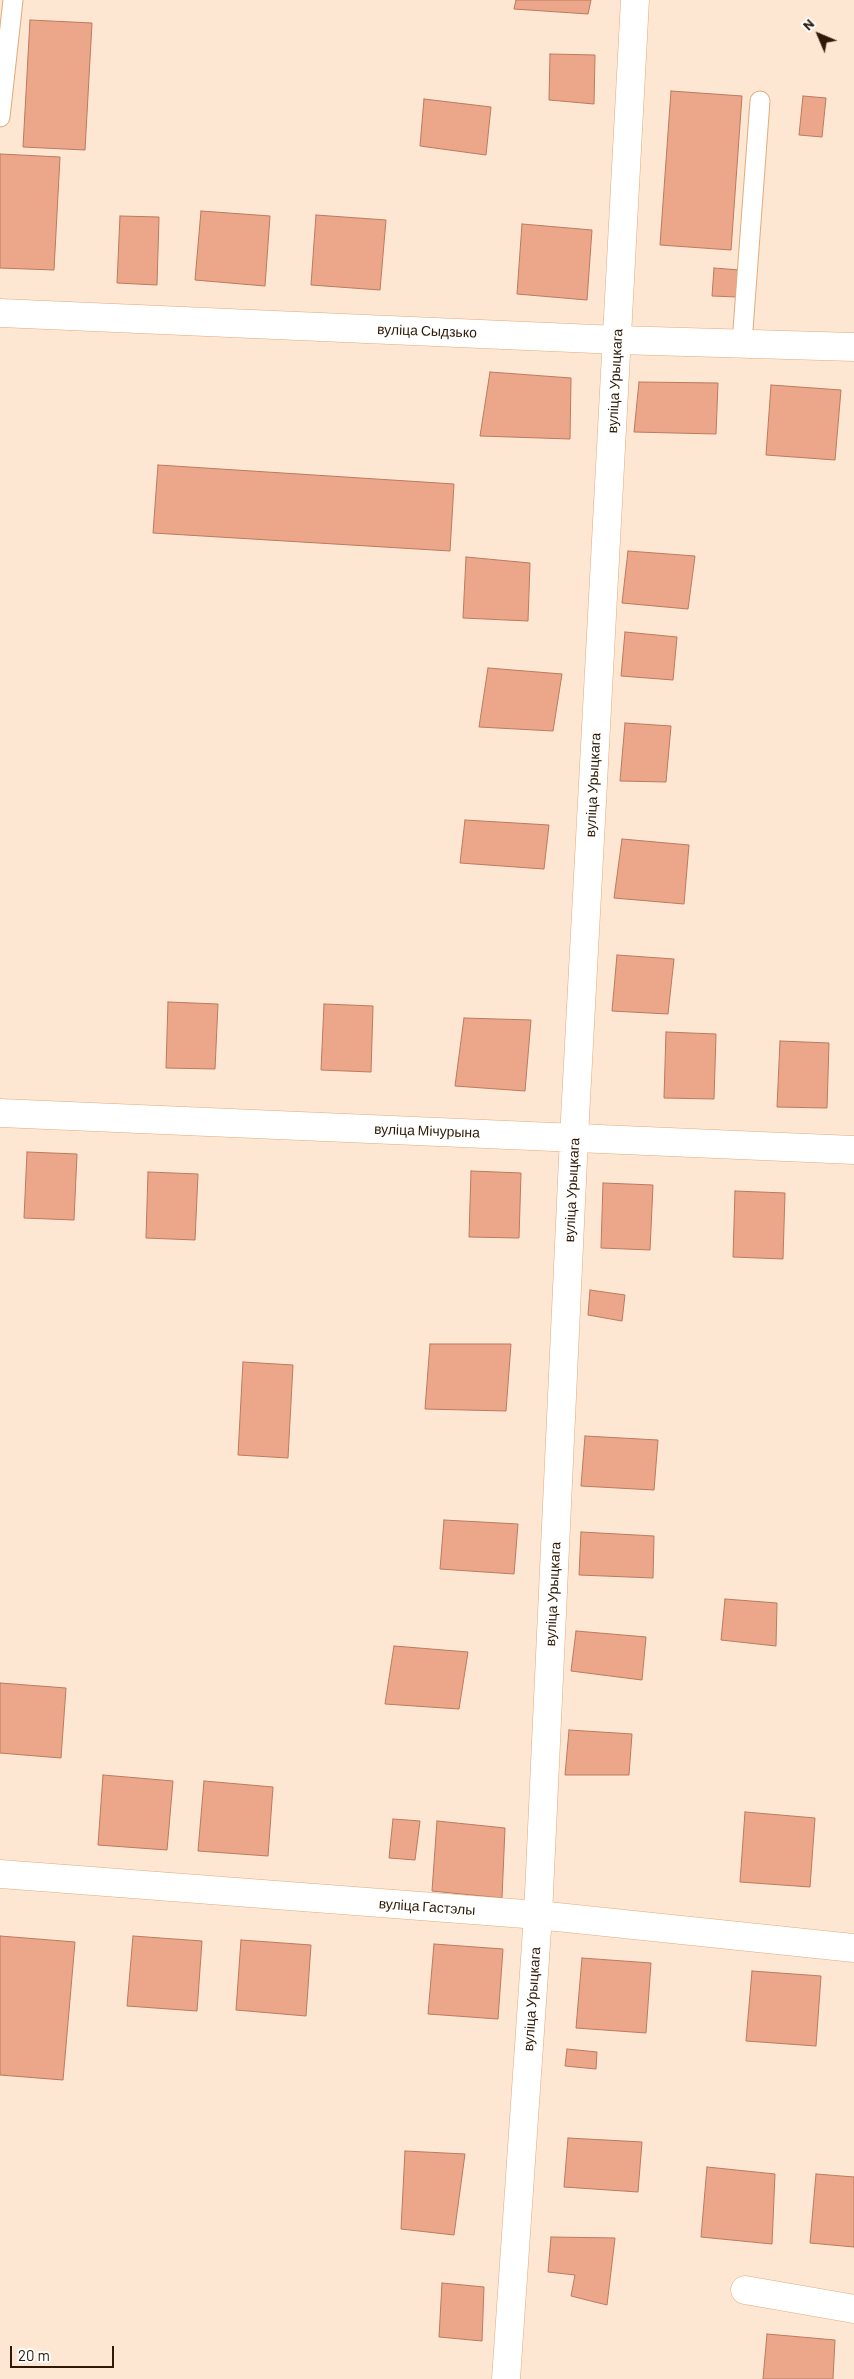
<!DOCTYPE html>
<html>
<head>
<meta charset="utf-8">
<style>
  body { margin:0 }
  #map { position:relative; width:854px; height:2379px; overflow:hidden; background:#fde6d2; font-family:Barlow,sans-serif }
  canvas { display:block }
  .north { position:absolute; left:794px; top:10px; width:50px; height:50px; -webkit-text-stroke:4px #fff; paint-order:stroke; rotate:315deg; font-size:14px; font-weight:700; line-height:20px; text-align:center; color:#2e1a06 }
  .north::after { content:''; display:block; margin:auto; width:18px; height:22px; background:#2e1a06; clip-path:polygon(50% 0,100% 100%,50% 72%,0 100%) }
  .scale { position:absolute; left:10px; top:2346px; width:104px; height:22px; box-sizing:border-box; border:2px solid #2e1a06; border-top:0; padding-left:6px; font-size:15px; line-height:18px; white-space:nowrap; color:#2e1a06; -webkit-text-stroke:4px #fff; paint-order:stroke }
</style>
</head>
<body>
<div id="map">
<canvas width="854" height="2379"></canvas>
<div class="north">N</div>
<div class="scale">20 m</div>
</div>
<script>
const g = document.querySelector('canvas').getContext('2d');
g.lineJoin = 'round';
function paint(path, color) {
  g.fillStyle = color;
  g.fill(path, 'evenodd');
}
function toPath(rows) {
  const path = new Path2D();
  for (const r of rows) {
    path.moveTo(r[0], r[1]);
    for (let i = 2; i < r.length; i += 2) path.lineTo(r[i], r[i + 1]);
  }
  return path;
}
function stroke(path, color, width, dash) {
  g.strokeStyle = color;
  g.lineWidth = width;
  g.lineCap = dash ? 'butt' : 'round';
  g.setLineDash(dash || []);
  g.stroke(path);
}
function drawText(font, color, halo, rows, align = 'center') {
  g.font = font + ' Barlow,sans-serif';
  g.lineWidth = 4;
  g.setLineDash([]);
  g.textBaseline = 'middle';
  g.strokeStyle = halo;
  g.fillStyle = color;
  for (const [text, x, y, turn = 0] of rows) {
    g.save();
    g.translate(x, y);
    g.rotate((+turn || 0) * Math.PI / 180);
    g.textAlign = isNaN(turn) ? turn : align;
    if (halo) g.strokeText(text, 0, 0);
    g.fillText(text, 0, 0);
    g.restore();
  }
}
const building = toPath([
  [516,0,591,0,588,14,514,9,516,0],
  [30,20,92,23,85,150,23,147,30,20],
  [550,54,595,55,594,104,549,100,550,54],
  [671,91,742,96,731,250,660,245,671,91],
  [803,96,826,98,822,137,799,135,803,96],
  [424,99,491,107,486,155,420,146,424,99],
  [0,154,60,157,54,270,0,268,0,154],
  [201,211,270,216,265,286,195,280,201,211],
  [316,215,386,220,380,290,311,285,316,215],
  [120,216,159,217,157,285,117,283,120,216],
  [522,224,592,230,587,300,517,294,522,224],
  [714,268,739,270,737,297,712,296,714,268],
  [490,372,571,378,570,439,480,436,490,372],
  [639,382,718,383,716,434,634,432,639,382],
  [771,385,841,390,835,460,766,455,771,385],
  [158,465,454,484,450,551,153,533,158,465],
  [628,551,695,556,688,609,622,603,628,551],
  [466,557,530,563,528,621,463,618,466,557],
  [625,632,677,637,673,680,621,676,625,632],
  [488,668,562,674,553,731,479,727,488,668],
  [625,723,671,726,666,782,620,781,625,723],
  [465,820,549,825,544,869,460,863,465,820],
  [622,839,689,845,684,904,614,898,622,839],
  [617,955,674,959,668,1014,612,1011,617,955],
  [168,1002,218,1004,215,1069,166,1068,168,1002],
  [324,1004,373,1006,371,1072,321,1070,324,1004],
  [464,1018,531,1020,525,1091,455,1086,464,1018],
  [666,1032,716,1034,714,1099,664,1098,666,1032],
  [780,1041,829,1043,827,1108,777,1107,780,1041],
  [27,1152,77,1154,74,1220,24,1218,27,1152],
  [471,1171,521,1173,519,1238,469,1237,471,1171],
  [148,1172,198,1174,195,1240,146,1238,148,1172],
  [603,1183,653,1185,650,1250,601,1248,603,1183],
  [735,1191,785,1193,783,1259,733,1257,735,1191],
  [590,1290,625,1295,622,1321,588,1315,590,1290],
  [430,1344,511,1344,506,1411,425,1409,430,1344],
  [243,1362,293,1365,288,1458,238,1455,243,1362],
  [585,1436,658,1440,654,1490,581,1486,585,1436],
  [444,1520,518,1524,514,1574,440,1569,444,1520],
  [581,1532,654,1536,653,1578,579,1575,581,1532],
  [725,1599,777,1603,776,1646,721,1640,725,1599],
  [576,1631,646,1637,642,1680,571,1671,576,1631],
  [394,1646,468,1652,459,1709,385,1704,394,1646],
  [0,1683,66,1688,61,1758,0,1753,0,1683],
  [569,1730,632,1734,629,1775,565,1775,569,1730],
  [103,1775,173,1781,167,1850,98,1845,103,1775],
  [204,1781,273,1787,268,1856,198,1851,204,1781],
  [745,1812,815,1818,810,1887,740,1882,745,1812],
  [393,1819,420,1821,415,1860,389,1858,393,1819],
  [437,1821,505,1828,502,1898,432,1891,437,1821],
  [0,1936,75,1942,63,2080,0,2075,0,1936],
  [133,1936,202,1941,197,2011,127,2006,133,1936],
  [241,1940,311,1945,306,2016,236,2010,241,1940],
  [434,1944,503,1949,498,2019,428,2014,434,1944],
  [582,1958,651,1963,646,2033,576,2028,582,1958],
  [752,1971,821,1976,816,2046,746,2041,752,1971],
  [567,2049,597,2052,596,2069,565,2066,567,2049],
  [568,2138,642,2142,638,2192,564,2187,568,2138],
  [405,2151,465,2154,454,2235,401,2229,405,2151],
  [707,2167,775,2174,772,2244,701,2237,707,2167],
  [816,2174,854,2177,854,2247,810,2243,816,2174],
  [551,2237,615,2238,607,2305,571,2296,575,2275,548,2272,551,2237],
  [442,2283,484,2287,482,2341,439,2337,442,2283],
  [767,2334,835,2340,833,2379,763,2379,767,2334]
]);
paint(building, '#eca78b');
stroke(building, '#bb7a5f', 1);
const lane = toPath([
  [0,117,13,0],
  [742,343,760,101]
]);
const street = toPath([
  [0,1113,854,1150],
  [0,1874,538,1915,854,1948],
  [745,2290,854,2309],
  [506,2379,538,1915,574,1137,635,0]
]);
const secondary = toPath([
  [0,313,618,340,854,347]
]);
stroke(lane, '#e1ab7a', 21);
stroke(street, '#e1ab7a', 29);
stroke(secondary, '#e1ab7a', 29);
stroke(lane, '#fff', 19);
stroke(street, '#fff', 28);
stroke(secondary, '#fff', 28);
drawText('14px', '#2e1a06', '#fff', [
  ["вуліца Сыдзько",427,331,2],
  ["вуліца Урыцкага",615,381,-87],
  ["вуліца Урыцкага",593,785,-87],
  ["вуліца Мічурына",427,1131,2],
  ["вуліца Урыцкага",572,1190,-87],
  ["вуліца Урыцкага",553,1594,-87],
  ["вуліца Гастэлы",427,1907,4],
  ["вуліца Урыцкага",532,1999,-86]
]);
</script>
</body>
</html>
